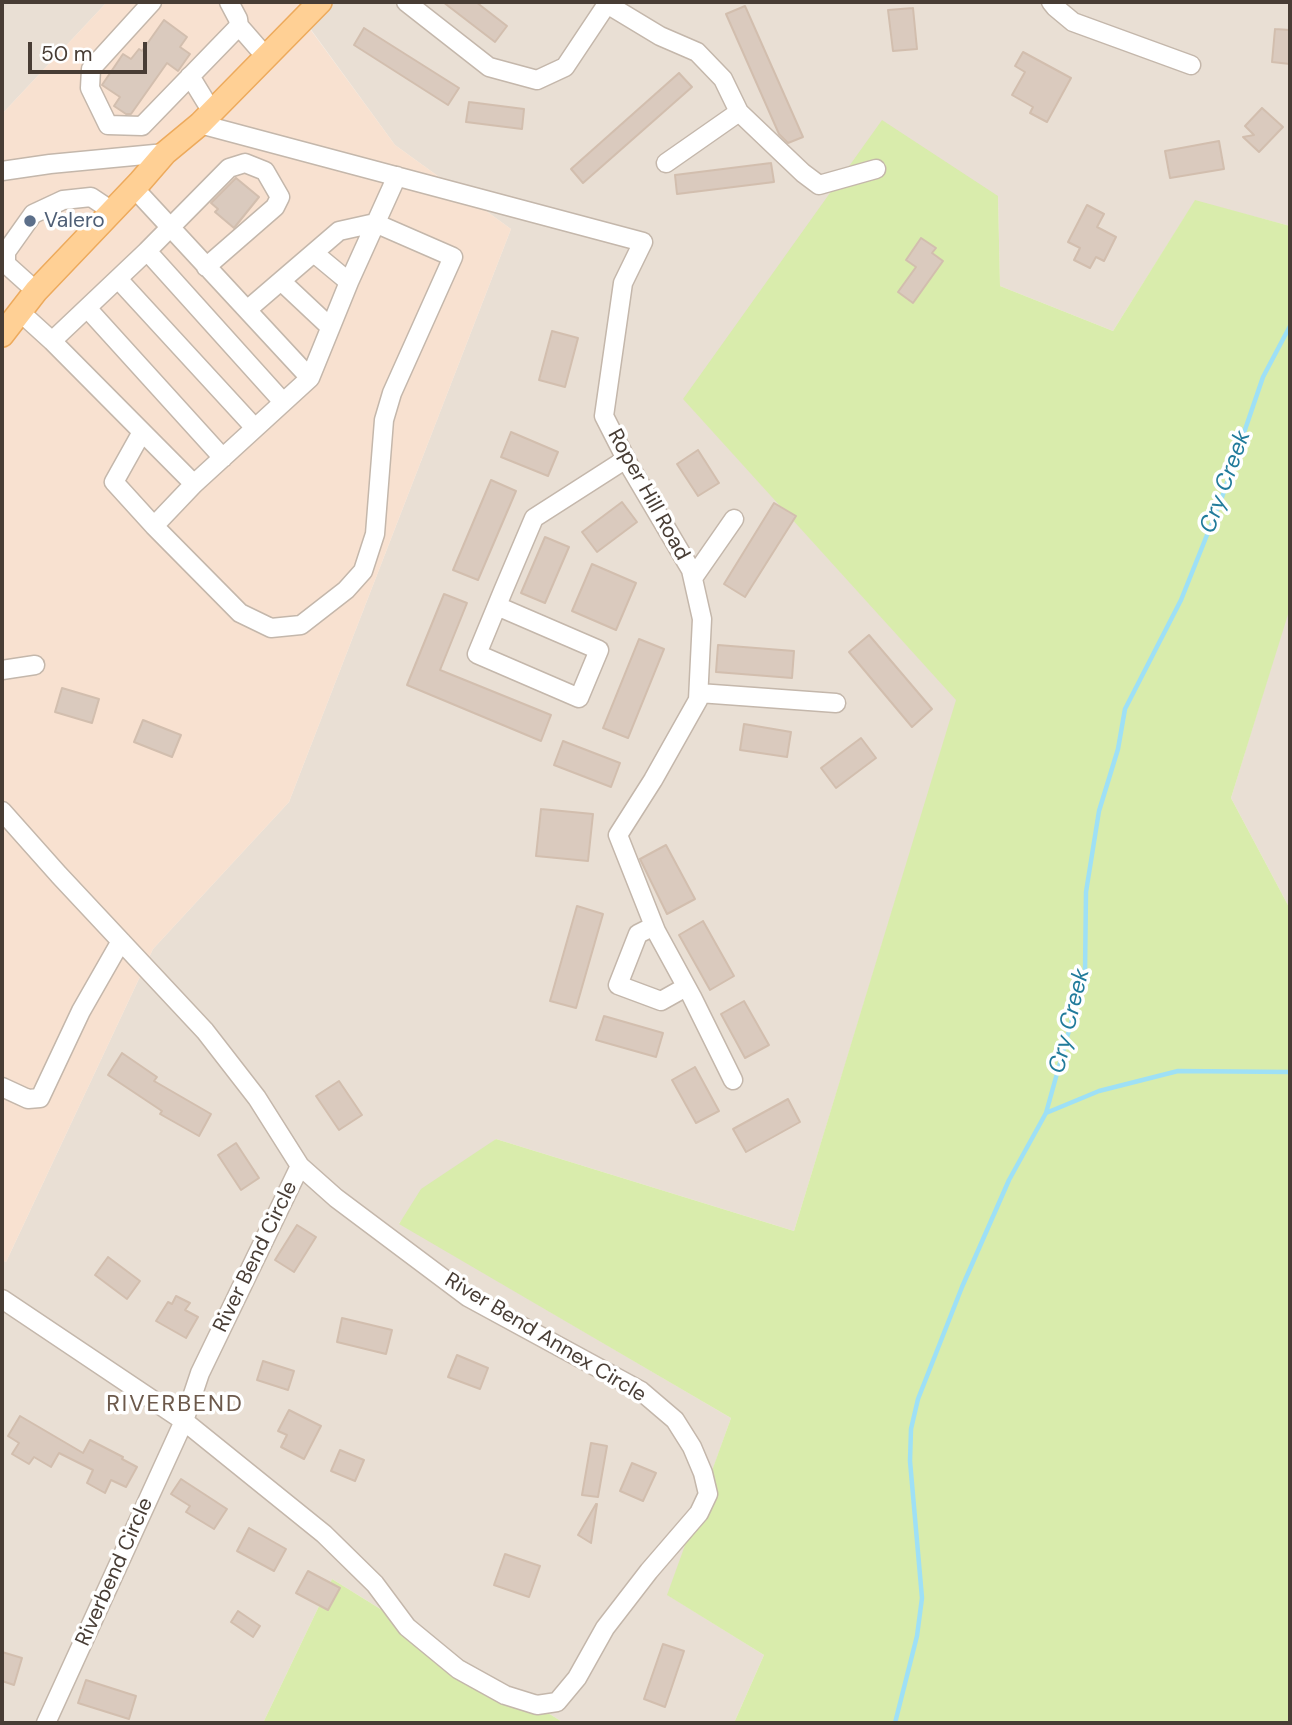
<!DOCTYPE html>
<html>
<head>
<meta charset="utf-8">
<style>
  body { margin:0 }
  #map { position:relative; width:1292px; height:1725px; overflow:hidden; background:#f4eee6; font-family:"DM Sans",sans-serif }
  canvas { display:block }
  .frame { position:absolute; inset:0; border:4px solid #483d35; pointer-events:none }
  .scale { position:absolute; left:28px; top:42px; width:119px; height:32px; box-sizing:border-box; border:4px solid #483d35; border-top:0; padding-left:9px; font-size:21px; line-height:24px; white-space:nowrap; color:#483d35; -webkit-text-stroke:5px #fff; paint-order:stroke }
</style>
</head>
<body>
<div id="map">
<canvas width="1292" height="1725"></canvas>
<div class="frame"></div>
<div class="scale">50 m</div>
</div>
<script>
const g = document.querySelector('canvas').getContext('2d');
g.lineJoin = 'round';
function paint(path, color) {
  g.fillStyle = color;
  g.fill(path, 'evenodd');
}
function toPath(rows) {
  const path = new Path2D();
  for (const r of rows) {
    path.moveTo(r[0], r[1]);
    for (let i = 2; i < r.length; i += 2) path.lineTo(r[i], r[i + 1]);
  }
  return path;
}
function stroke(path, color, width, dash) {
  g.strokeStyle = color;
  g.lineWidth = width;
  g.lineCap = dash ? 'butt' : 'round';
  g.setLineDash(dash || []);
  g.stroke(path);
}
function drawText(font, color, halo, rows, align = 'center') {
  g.font = font + ' "DM Sans",sans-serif';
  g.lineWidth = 7;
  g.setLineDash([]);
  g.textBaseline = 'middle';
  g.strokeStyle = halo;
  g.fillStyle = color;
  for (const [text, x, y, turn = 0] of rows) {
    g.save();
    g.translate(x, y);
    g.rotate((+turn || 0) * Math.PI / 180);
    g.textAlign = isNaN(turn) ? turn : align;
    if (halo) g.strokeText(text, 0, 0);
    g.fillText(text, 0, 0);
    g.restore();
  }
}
paint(toPath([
  [2,2,107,2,2,114],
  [311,2,1290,2,1290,226,1195,201,1113,331,1000,286,998,196,684,399,957,700,794,1231,496,1139,399,1223,731,1418,668,1595,764,1655,734,1723,564,1723,332,1579,263,1723,2,1723,2,1260,6,1262,153,949,289,802,511,229,395,145,299,13],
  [1289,608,1290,608,1290,909,1231,798]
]), '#e9dfd4');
paint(toPath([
  [107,2,311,2,299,14,395,145,511,229,289,802,153,949,6,1262,2,1260,2,114]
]), '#f8e1d0');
paint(toPath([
  [882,120,998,196,1000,286,1113,331,1195,200,1290,226,1290,608,1231,798,1290,909,1290,1723,734,1723,764,1655,667,1595,731,1418,399,1224,421,1189,496,1139,794,1231,956,700,683,399],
  [332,1579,564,1723,263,1723]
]), '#d9ecac');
stroke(toPath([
  [1046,1113,1099,1091,1178,1071,1290,1072],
  [895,1723,917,1636,922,1598,910,1461,911,1429,918,1399,962,1287,1009,1180,1046,1113,1085,973,1086,892,1099,811,1118,749,1125,709,1181,600,1221,500,1263,377,1290,326]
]), '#9ee0f6', 4.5);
const building = toPath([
  [443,2,476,2,507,26,495,42,443,2],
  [745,6,803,137,788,143,779,134,726,14,745,6],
  [913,8,917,49,893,51,888,10,913,8],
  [164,20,187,37,180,47,190,54,178,71,167,63,131,114,126,114,114,106,120,97,102,85,123,54,131,59,139,49,142,51,164,20],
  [364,28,459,88,448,105,354,45,364,28],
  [1275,29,1290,30,1290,64,1272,62,1275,29],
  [1023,52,1071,78,1047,122,1030,113,1033,107,1012,95,1025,72,1015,66,1023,52],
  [679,73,692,87,583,183,571,169,679,73],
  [469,102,524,109,522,129,466,122,469,102],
  [1262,108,1283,127,1259,152,1243,137,1254,135,1245,126,1262,108],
  [1219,141,1224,169,1170,178,1165,151,1219,141],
  [771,163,774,182,677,194,675,175,771,163],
  [236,178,259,197,234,228,215,212,218,209,211,203,236,178],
  [1087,205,1104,214,1097,227,1116,237,1104,261,1096,257,1090,268,1074,260,1080,248,1068,242,1087,205],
  [921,238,936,248,932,253,943,261,913,303,898,292,916,267,906,260,921,238],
  [552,331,578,338,565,387,539,380,552,331],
  [511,432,558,452,548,476,501,457,511,432],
  [698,450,719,483,698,496,677,464,698,450],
  [491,480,516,491,478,580,453,570,491,480],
  [622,502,637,522,597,552,582,532,622,502],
  [774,503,796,516,745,597,724,584,774,503],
  [545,537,569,547,545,603,521,593,545,537],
  [592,564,636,583,616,630,572,611,592,564],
  [444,594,467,603,440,670,551,715,541,741,407,685,444,594],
  [869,635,932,709,912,727,849,652,869,635],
  [639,639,664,649,628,738,603,728,639,639],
  [718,645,794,651,792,678,716,672,718,645],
  [62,688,99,699,92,723,55,712,62,688],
  [143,720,181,735,172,757,134,742,143,720],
  [744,724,791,732,787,757,740,750,744,724],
  [861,738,876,758,836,788,821,768,861,738],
  [563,741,620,763,611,787,554,765,563,741],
  [541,809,593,814,588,861,536,856,541,809],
  [666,845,695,899,667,914,640,859,666,845],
  [577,906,603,914,576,1008,550,1001,577,906],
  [703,921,734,976,710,990,679,935,703,921],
  [744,1001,769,1045,745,1058,721,1014,744,1001],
  [604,1016,663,1033,656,1057,596,1040,604,1016],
  [122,1053,157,1077,154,1081,211,1114,199,1136,160,1114,162,1111,108,1075,122,1053],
  [695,1067,719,1111,696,1123,672,1080,695,1067],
  [339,1081,362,1115,339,1130,316,1096,339,1081],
  [788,1099,800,1122,746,1152,733,1129,788,1099],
  [236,1143,259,1178,241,1190,218,1155,236,1143],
  [297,1225,316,1237,294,1272,275,1260,297,1225],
  [108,1257,140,1281,127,1299,95,1275,108,1257],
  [176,1296,190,1303,185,1310,198,1317,186,1338,156,1321,168,1302,172,1304,176,1296],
  [342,1318,392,1330,386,1354,337,1342,342,1318],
  [457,1355,488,1368,480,1389,448,1377,457,1355],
  [263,1361,294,1371,288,1390,257,1380,263,1361],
  [289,1410,321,1426,304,1459,281,1447,287,1435,278,1431,289,1410],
  [20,1416,83,1453,90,1440,123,1457,122,1459,137,1467,126,1487,111,1480,105,1493,87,1483,93,1470,59,1453,51,1467,34,1457,29,1464,12,1454,19,1443,8,1436,20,1416],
  [591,1443,607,1446,598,1497,582,1495,591,1443],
  [340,1450,364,1460,355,1481,331,1471,340,1450],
  [632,1463,656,1473,643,1501,620,1491,632,1463],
  [181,1479,227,1509,214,1529,186,1512,190,1506,171,1494,181,1479],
  [596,1504,597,1504,591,1543,578,1535,596,1504],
  [249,1528,286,1549,274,1571,237,1551,249,1528],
  [505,1554,540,1566,529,1597,494,1585,505,1554],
  [308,1571,340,1588,328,1610,296,1593,308,1571],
  [238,1611,260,1626,253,1637,231,1622,238,1611],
  [663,1644,684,1651,665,1707,644,1699,663,1644],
  [2,1652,22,1658,14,1685,2,1681,2,1652],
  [86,1680,136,1696,129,1719,78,1703,86,1680]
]);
paint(building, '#dacabe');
stroke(building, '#d2beae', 2);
const minor = toPath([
  [152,2,91,69,90,88,108,125,142,126,239,26],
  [229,2,238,19,239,26,266,57],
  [406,2,489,67,537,80,565,67,607,4,605,2],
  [1051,2,1055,7,1073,22,1191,65],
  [607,4,660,36,697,52,723,79,739,112,803,173,819,185,876,169],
  [190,76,212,112],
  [200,124,643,242,623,283,604,416,629,465,691,570,702,619,698,700,653,780,618,835,656,931,692,997,733,1080],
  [666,163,739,112],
  [2,171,50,164,165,153],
  [147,251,283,402],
  [314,253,349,282],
  [118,279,255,428],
  [281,281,330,327],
  [36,291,6,264,6,252,33,214,63,200,91,197,112,211],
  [87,308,223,458],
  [19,311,52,341,194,484,310,378,134,188],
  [52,341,147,251,229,168,245,163,265,171,280,197,275,207,206,267],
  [310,378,349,282,397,176],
  [142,432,114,482,154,526,240,613,271,628,301,625,346,590,363,571,375,534,384,420,392,393,453,257,375,223,339,231,247,310],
  [154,526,194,484],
  [693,578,734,519],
  [497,606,599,650,579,698,477,654,503,591,534,518,626,459],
  [2,670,35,665],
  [699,693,836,703],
  [2,811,59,875,205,1031,257,1098,300,1166,336,1198,468,1297,641,1391,675,1420,692,1447,703,1473,708,1494,699,1513,649,1571,605,1628,577,1678,557,1702,537,1705,505,1695,458,1669,407,1627,375,1584,324,1534,184,1421,2,1299],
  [654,926,638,934,618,985,661,1001,686,987],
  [2,1087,28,1099,40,1098,81,1011,121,941],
  [46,1723,184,1421,200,1373,300,1166]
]);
const major = toPath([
  [2,335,36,291,139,183,165,153,200,124,320,2]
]);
stroke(minor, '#c4b7ab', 21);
stroke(major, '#edaa5c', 26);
stroke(minor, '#fff', 18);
stroke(major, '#ffd095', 23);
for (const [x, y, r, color] of [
  [30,221,7,"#5c6f8a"]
]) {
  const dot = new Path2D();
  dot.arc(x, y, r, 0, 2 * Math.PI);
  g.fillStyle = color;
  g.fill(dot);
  stroke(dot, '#fff', 2.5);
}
drawText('21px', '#4e5e75', '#fff', [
  ["Valero",44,221]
], 'left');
drawText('21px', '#483d35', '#fff', [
  ["Roper Hill Road",648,495,61],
  ["River Bend Circle",256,1257,-64],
  ["River Bend Annex Circle",545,1338,31],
  ["Riverbend Circle",115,1572,-66]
]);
drawText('italic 23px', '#217b9b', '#fff', [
  ["Cry Creek",1226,482,-70],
  ["Cry Creek",1070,1021,-76]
]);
g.letterSpacing = '2px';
drawText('23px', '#6c594b', '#fff', [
  ["RIVERBEND",175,1405]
]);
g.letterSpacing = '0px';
</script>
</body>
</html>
